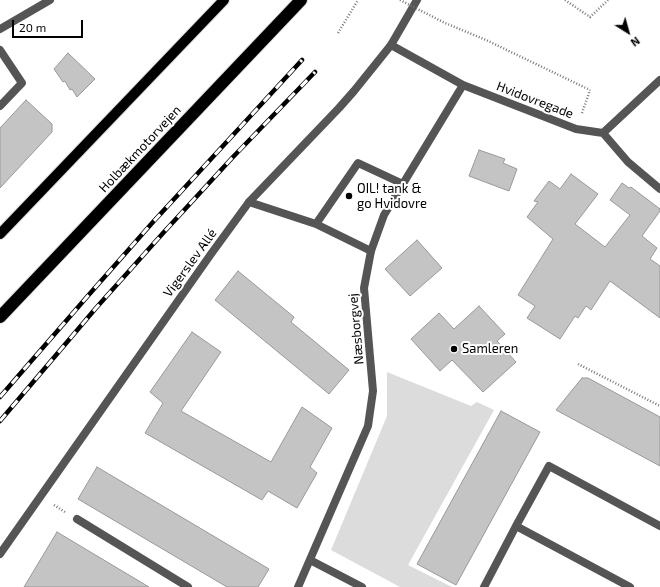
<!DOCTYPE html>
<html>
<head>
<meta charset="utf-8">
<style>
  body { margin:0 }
  #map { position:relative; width:660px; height:587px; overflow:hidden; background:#fff; font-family:"Exo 2",sans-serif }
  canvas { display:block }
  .north { position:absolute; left:608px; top:12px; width:40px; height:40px; -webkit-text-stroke:3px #fff; paint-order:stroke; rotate:143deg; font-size:11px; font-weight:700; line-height:16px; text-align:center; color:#000 }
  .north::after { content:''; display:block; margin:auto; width:14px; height:18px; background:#000; clip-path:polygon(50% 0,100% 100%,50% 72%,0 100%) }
  .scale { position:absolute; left:12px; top:20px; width:71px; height:18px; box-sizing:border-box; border:2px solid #000; border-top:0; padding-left:5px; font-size:12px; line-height:14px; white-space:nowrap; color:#000; -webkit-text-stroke:3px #fff; paint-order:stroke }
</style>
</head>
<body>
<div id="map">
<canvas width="660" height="587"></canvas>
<div class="north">N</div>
<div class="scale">20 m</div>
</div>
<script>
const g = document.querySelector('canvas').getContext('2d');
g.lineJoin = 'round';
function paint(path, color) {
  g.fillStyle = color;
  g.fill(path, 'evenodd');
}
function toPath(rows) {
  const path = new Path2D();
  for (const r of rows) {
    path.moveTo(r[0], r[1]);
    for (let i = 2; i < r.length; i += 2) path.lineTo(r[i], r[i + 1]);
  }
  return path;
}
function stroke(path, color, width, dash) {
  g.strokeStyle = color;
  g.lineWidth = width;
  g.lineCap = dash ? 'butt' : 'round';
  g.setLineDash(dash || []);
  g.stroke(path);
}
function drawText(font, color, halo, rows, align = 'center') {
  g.font = font + ' "Exo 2",sans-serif';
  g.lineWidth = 4;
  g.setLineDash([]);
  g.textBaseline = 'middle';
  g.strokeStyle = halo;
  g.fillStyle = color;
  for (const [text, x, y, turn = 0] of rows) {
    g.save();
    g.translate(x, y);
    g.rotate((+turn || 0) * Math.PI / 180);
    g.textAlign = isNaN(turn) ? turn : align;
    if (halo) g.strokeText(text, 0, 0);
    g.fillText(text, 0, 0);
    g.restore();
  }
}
paint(toPath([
  [387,372,471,406,477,402,494,410,408,565,452,587,400,587,331,550,387,416]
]), '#dcdcdc');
const building = toPath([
  [68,53,95,79,77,97,72,89,70,90,65,81,63,82,54,69,68,53],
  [26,100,52,124,52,132,0,188,0,128,26,100],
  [479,150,505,159,503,163,517,169,509,191,469,176,479,150],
  [571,174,598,194,575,224,605,247,630,215,610,200,622,183,629,188,631,187,660,209,660,211,642,236,657,248,650,259,660,266,660,318,610,281,591,310,586,306,578,318,575,316,560,339,527,318,535,306,518,295,553,239,527,217,538,202,534,201,549,181,560,189,571,174],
  [417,240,442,268,410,296,385,269,417,240],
  [238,271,294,317,291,322,349,370,329,394,215,300,238,271],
  [479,306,505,334,497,341,516,362,483,392,452,360,440,371,411,339,439,313,454,329,479,306],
  [192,332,221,352,181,411,271,462,302,407,332,428,310,467,317,473,297,508,268,491,262,500,145,433,163,403,150,392,192,332],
  [582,378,588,378,660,417,660,466,556,410,582,378],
  [501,411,540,432,456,585,417,564,501,411],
  [97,467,269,569,258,587,227,587,78,499,97,467],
  [57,532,149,587,24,587,57,532]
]);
paint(building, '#c4c4c4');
stroke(building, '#999', 1);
const primary = toPath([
  [0,234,224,0]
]);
const motorway = toPath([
  [0,317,301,0]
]);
stroke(primary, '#dbdbdb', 12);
stroke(motorway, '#dbdbdb', 14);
stroke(toPath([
  [565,0,590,17,608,0],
  [338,33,358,0],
  [582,113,590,90],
  [578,364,660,406],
  [54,505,65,512]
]), '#777', 2.5, [1, 2]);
stroke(toPath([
  [0,50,22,83,0,106],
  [249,202,316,224],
  [371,251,316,224,358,163,403,184],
  [77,519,188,587]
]), '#555', 8);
stroke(toPath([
  [0,29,50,0],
  [391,45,463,85,576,129,603,133,628,162,660,189],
  [603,133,660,80],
  [516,526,549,466,660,526],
  [310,560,362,587],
  [298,587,368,426,373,391,364,288,371,251,384,215,463,85],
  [484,587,516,526,630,587]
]), '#555', 8);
stroke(toPath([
  [0,554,211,254,249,202,339,108,354,91,391,45,417,0]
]), '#555', 8);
stroke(primary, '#000', 10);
stroke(motorway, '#000', 12);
const rail = toPath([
  [0,397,86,298,153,222,302,60],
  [0,421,96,308,164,232,233,157,315,72]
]);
stroke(rail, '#000', 4.5);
stroke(rail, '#fff', 3, [9]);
stroke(toPath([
  [400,0,445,23,486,40,590,90]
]), '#777', 2.5, [1, 2]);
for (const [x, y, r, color] of [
  [349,196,4,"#000"],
  [454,349,4,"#000"]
]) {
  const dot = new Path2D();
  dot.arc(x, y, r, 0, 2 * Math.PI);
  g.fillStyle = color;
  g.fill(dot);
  stroke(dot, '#fff', 1.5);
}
drawText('13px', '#000', '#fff', [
  ["Hvidovregade",535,100,21],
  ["Holbækmotorvejen",140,149,-47],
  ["Vigerslev Allé",190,263,-54],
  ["Næsborgvej",356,329,-95]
]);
drawText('13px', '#000', '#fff', [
  ["OIL! tank &",357,189],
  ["go Hvidovre",357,204],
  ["Samleren",462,349]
], 'left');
</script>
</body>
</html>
